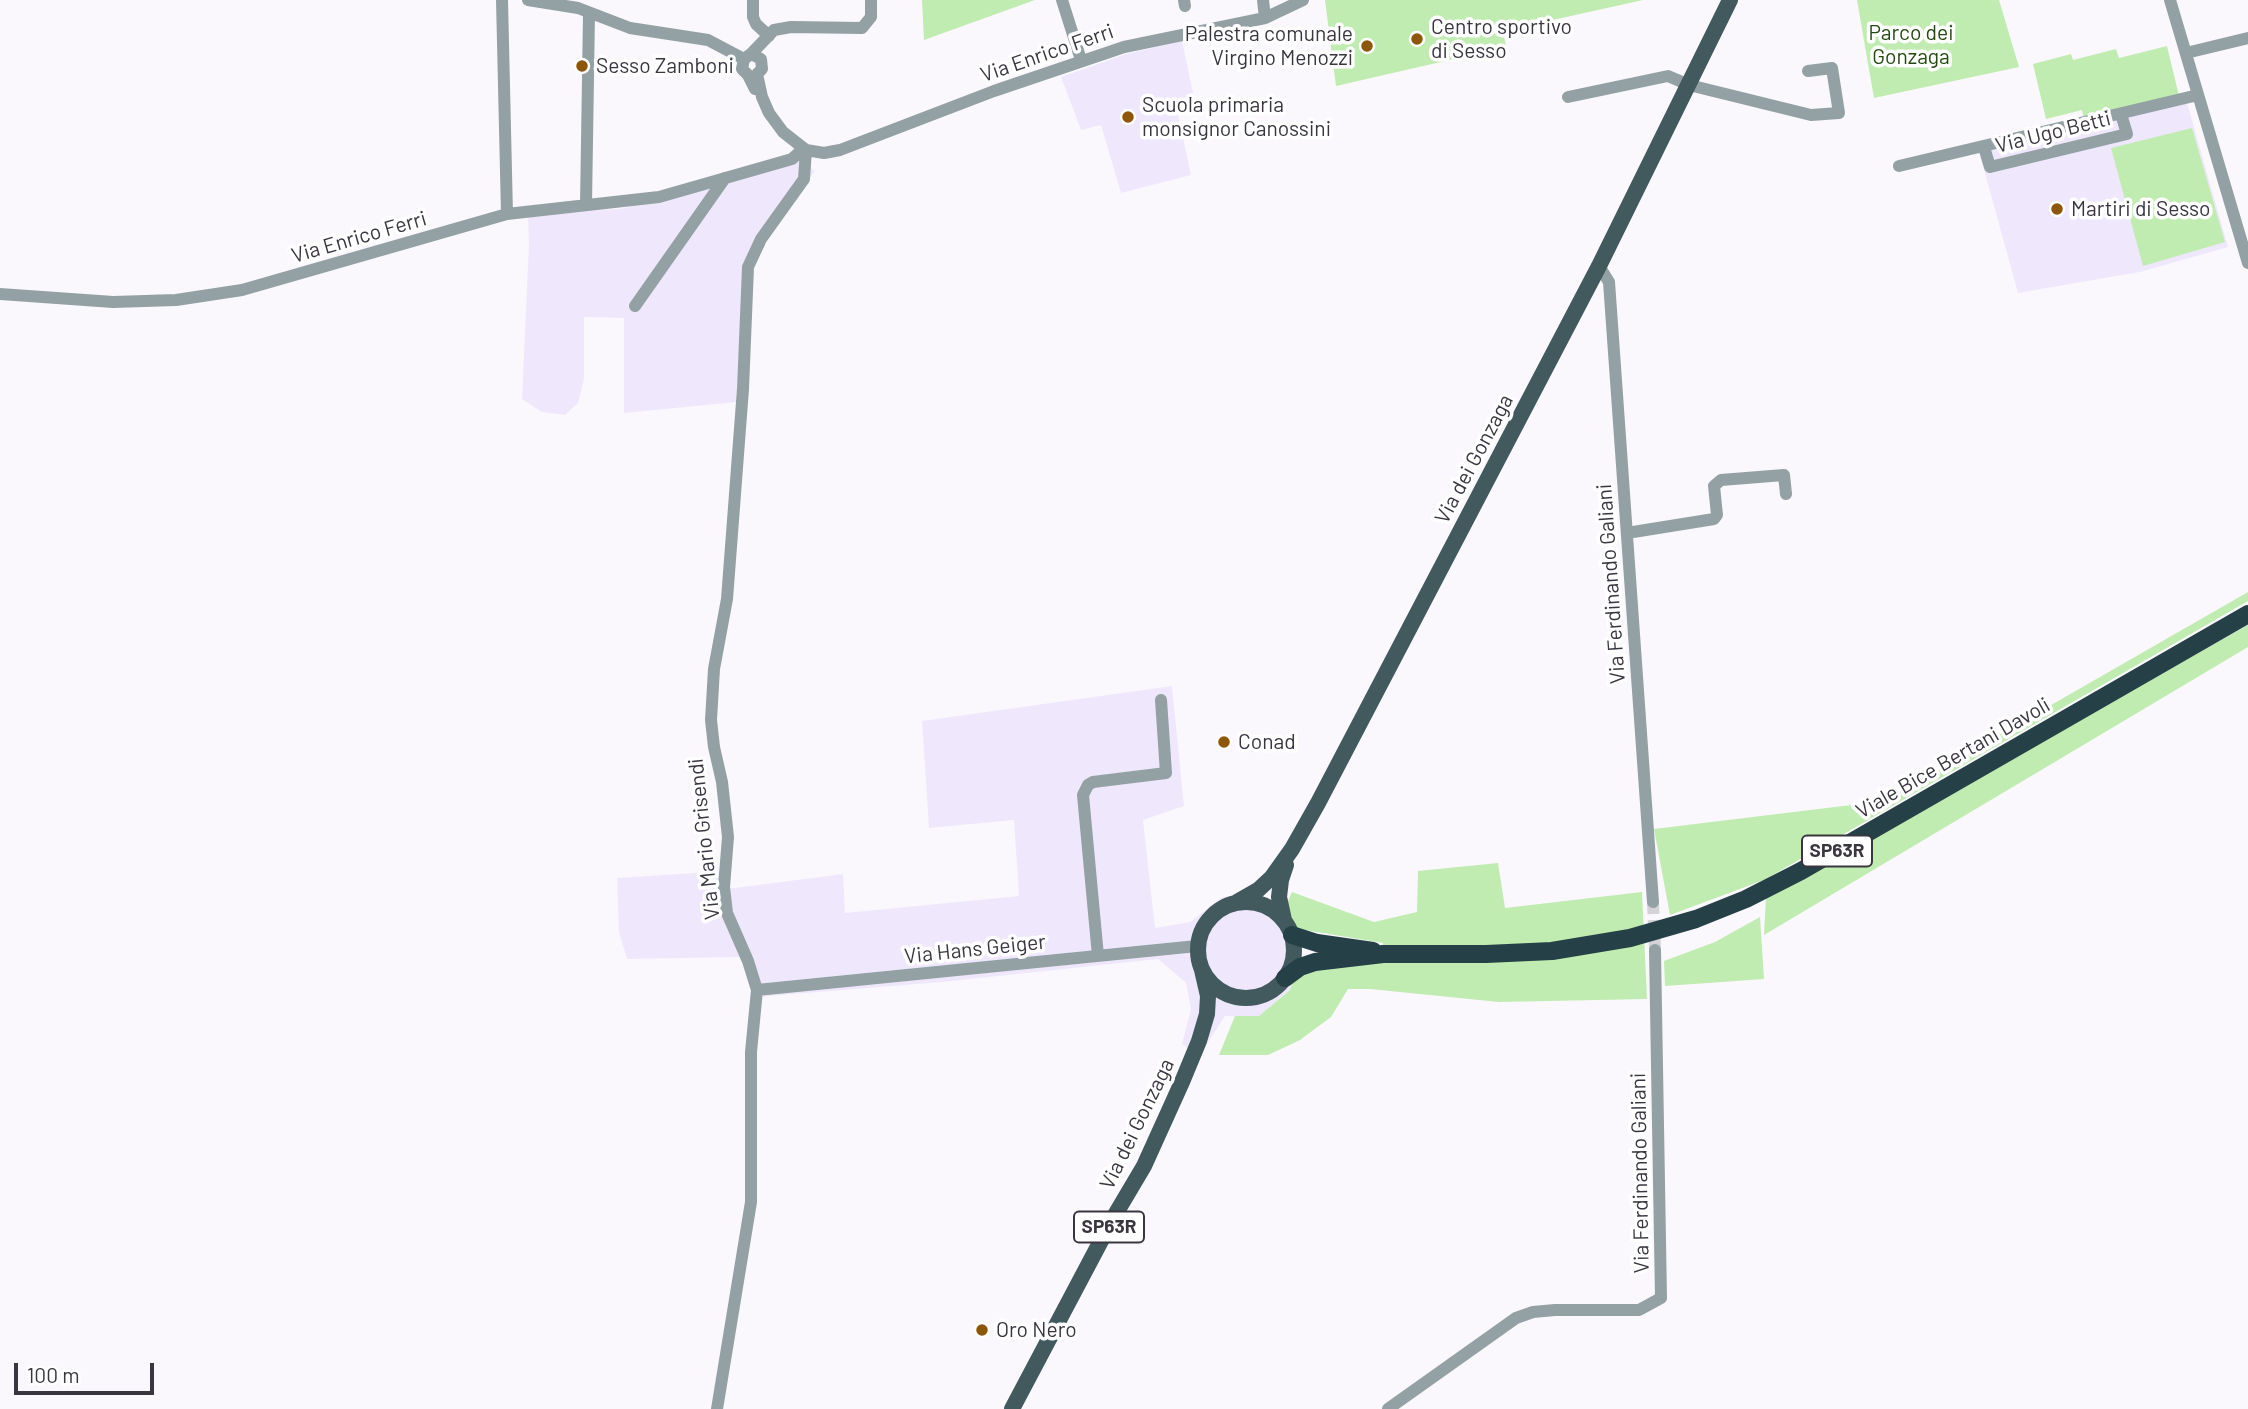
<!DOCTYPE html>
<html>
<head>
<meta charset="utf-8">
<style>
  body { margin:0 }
  #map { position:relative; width:2248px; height:1409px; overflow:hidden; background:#faf8fd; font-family:Barlow,sans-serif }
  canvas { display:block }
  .scale { position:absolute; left:14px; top:1363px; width:140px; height:32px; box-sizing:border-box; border:4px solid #3a3640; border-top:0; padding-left:9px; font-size:21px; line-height:24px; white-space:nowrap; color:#3a3640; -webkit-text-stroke:5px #fff; paint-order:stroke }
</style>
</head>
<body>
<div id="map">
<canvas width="2248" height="1409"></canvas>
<div class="scale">100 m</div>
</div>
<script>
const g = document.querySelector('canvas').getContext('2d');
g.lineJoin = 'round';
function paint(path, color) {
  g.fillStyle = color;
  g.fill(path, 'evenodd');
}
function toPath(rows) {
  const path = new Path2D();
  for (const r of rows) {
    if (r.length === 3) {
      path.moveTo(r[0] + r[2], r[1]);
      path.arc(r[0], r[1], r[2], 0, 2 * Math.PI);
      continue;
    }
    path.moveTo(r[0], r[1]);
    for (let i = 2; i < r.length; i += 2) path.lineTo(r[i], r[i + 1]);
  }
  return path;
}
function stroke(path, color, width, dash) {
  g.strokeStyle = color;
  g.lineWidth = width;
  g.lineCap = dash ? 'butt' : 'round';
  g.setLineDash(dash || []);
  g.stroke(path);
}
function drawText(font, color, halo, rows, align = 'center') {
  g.font = font + ' Barlow,sans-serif';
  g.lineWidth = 7;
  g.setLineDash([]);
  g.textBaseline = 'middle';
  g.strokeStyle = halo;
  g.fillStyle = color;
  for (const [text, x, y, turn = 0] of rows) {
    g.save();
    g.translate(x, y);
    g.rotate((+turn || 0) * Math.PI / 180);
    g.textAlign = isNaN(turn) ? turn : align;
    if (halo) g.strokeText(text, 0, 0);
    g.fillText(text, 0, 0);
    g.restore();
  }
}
paint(toPath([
  [1182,41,1196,107,1177,110,1191,175,1121,193,1101,125,1081,130,1061,77,1126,54],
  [2186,99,2228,247,2140,272,2018,293,1978,148],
  [798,161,815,171,768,232,753,257,737,402,624,413,624,318,584,317,584,379,578,403,565,415,542,412,522,399,529,243,528,216,569,211,619,209,679,197],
  [1172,686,1184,806,1143,820,1155,928,1190,922,1221,898,1247,892,1286,906,1301,955,1290,990,1258,1017,1225,1016,1199,1056,1182,1044,1191,1009,1186,983,1158,959,942,982,756,997,748,972,739,957,627,959,619,932,617,878,725,871,727,889,843,874,845,913,1019,896,1014,820,929,828,922,721]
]), '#efe8fc');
paint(toPath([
  [922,0,1035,0,924,40],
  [1325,0,1643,0,1503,31,1506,47,1336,86],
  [1857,0,1999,0,2019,67,1874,98],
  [2167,46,2180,100,2085,123,2082,110,2046,119,2033,64,2071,54,2073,60,2116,49,2119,58],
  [2192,128,2225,242,2143,266,2111,148],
  [2248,592,2248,601,1764,880,1670,915,1654,829,1884,801],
  [2248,625,2248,647,1764,935,1766,897],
  [1498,863,1505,908,1642,892,1647,999,1499,1002,1370,989,1348,989,1331,1017,1300,1040,1268,1055,1219,1055,1235,1016,1259,1016,1290,990,1294,977,1318,969,1382,962,1383,943,1293,928,1286,906,1292,892,1374,922,1417,912,1418,871],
  [1760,917,1764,979,1665,986,1664,961,1715,942]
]), '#c0ebb1');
stroke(toPath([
  [1653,902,1655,950]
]), '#d4d1d7', 12, [12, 6]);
stroke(toPath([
  [502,0,507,214],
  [528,0,578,8,630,28,708,40,744,59],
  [753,0,753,17,756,24,769,36],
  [1062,0,1081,60],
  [1184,0,1185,6],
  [1263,0,1265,18],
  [2170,0,2248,263],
  [2186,53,2248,38],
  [751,54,774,30,791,27,862,28,871,17,871,0],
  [744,59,751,54,761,59,762,69,757,74,762,97,769,113,783,132,806,150,824,153,840,150,994,91,1124,47,1265,18,1303,0],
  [744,59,742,69,748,75,755,89],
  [1568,97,1668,76,1689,85,1811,115,1839,113,1832,68,1808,71],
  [1984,147,1990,167,2127,134,2121,114],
  [1899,166,2198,95],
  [586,205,589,13],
  [1599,266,1609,282,1653,902],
  [0,294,113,302,176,300,242,290,507,214,659,197,792,159,803,149],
  [635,306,725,178],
  [1627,533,1714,519,1717,515,1714,486,1721,480,1784,475,1786,494],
  [1098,956,1083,795,1088,785,1093,782,1166,773,1161,700],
  [757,990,1197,946],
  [717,1409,751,1202,751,1052,757,990,748,961,727,913,724,887,728,837,722,782,714,747,711,720,714,669,727,599,743,389,748,267,761,239,804,179,806,150],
  [1388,1409,1516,1318,1533,1312,1555,1310,1639,1310,1661,1298,1655,950]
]), '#94a1a4', 12);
stroke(toPath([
  [1246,950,48],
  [1237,902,1258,890,1272,877,1292,849,1318,803,1599,266,1730,0],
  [1284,920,1279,897,1281,880,1286,865],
  [1012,1409,1112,1220,1144,1166,1182,1082,1199,1041,1207,1014,1208,996,1202,970]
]), '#42595e', 16);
stroke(toPath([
  [1292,935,1317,943,1373,951],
  [1285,978,1300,967,1315,962,1383,954,1486,954,1552,951,1630,938,1696,919,1746,899,1801,871,2248,614]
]), '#254046', 18);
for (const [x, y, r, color] of [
  [1417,39,7,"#8d570a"],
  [1367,46,7,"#8d570a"],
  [582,66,7,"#8d570a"],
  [1128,117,7,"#8d570a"],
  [2057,209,7,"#8d570a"],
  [1224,742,7,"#8d570a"],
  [982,1330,7,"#8d570a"]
]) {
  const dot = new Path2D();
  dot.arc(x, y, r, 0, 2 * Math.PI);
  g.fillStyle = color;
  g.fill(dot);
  stroke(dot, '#fff', 2.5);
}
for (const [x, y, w] of [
  [1837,851,70],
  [1109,1227,70]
]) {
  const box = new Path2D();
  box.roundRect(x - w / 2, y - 15.5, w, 31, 5);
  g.fillStyle = '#fff';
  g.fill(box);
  stroke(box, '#3a3640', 2);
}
drawText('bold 19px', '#3a3640', null, [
  ["SP63R",1837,851],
  ["SP63R",1109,1227]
]);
drawText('21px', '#3a3640', '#fff', [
  ["Centro sportivo",1431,27],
  ["di Sesso",1431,51],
  ["Palestra comunale",1353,34,"right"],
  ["Virgino Menozzi",1353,58,"right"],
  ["Sesso Zamboni",596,66],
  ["Scuola primaria",1142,105],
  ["monsignor Canossini",1142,129],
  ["Martiri di Sesso",2071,209],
  ["Conad",1238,742],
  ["Oro Nero",996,1330]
], 'left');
drawText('21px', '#234b10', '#fff', [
  ["Parco dei",1911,33],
  ["Gonzaga",1911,57]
]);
drawText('21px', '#3a3640', '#fff', [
  ["Via Enrico Ferri",1047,53,-19],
  ["Via Ugo Betti",2053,132,-14],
  ["Via Enrico Ferri",359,237,-16],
  ["Via dei Gonzaga",1474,459,-62],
  ["Via Ferdinando Galiani",1611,584,-94],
  ["Viale Bice Bertani Davoli",1953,758,-30],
  ["Via Mario Grisendi",704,839,-96],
  ["Via Hans Geiger",975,949,-6],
  ["Via dei Gonzaga",1137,1124,-64],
  ["Via Ferdinando Galiani",1640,1173,-91]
]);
</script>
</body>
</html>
